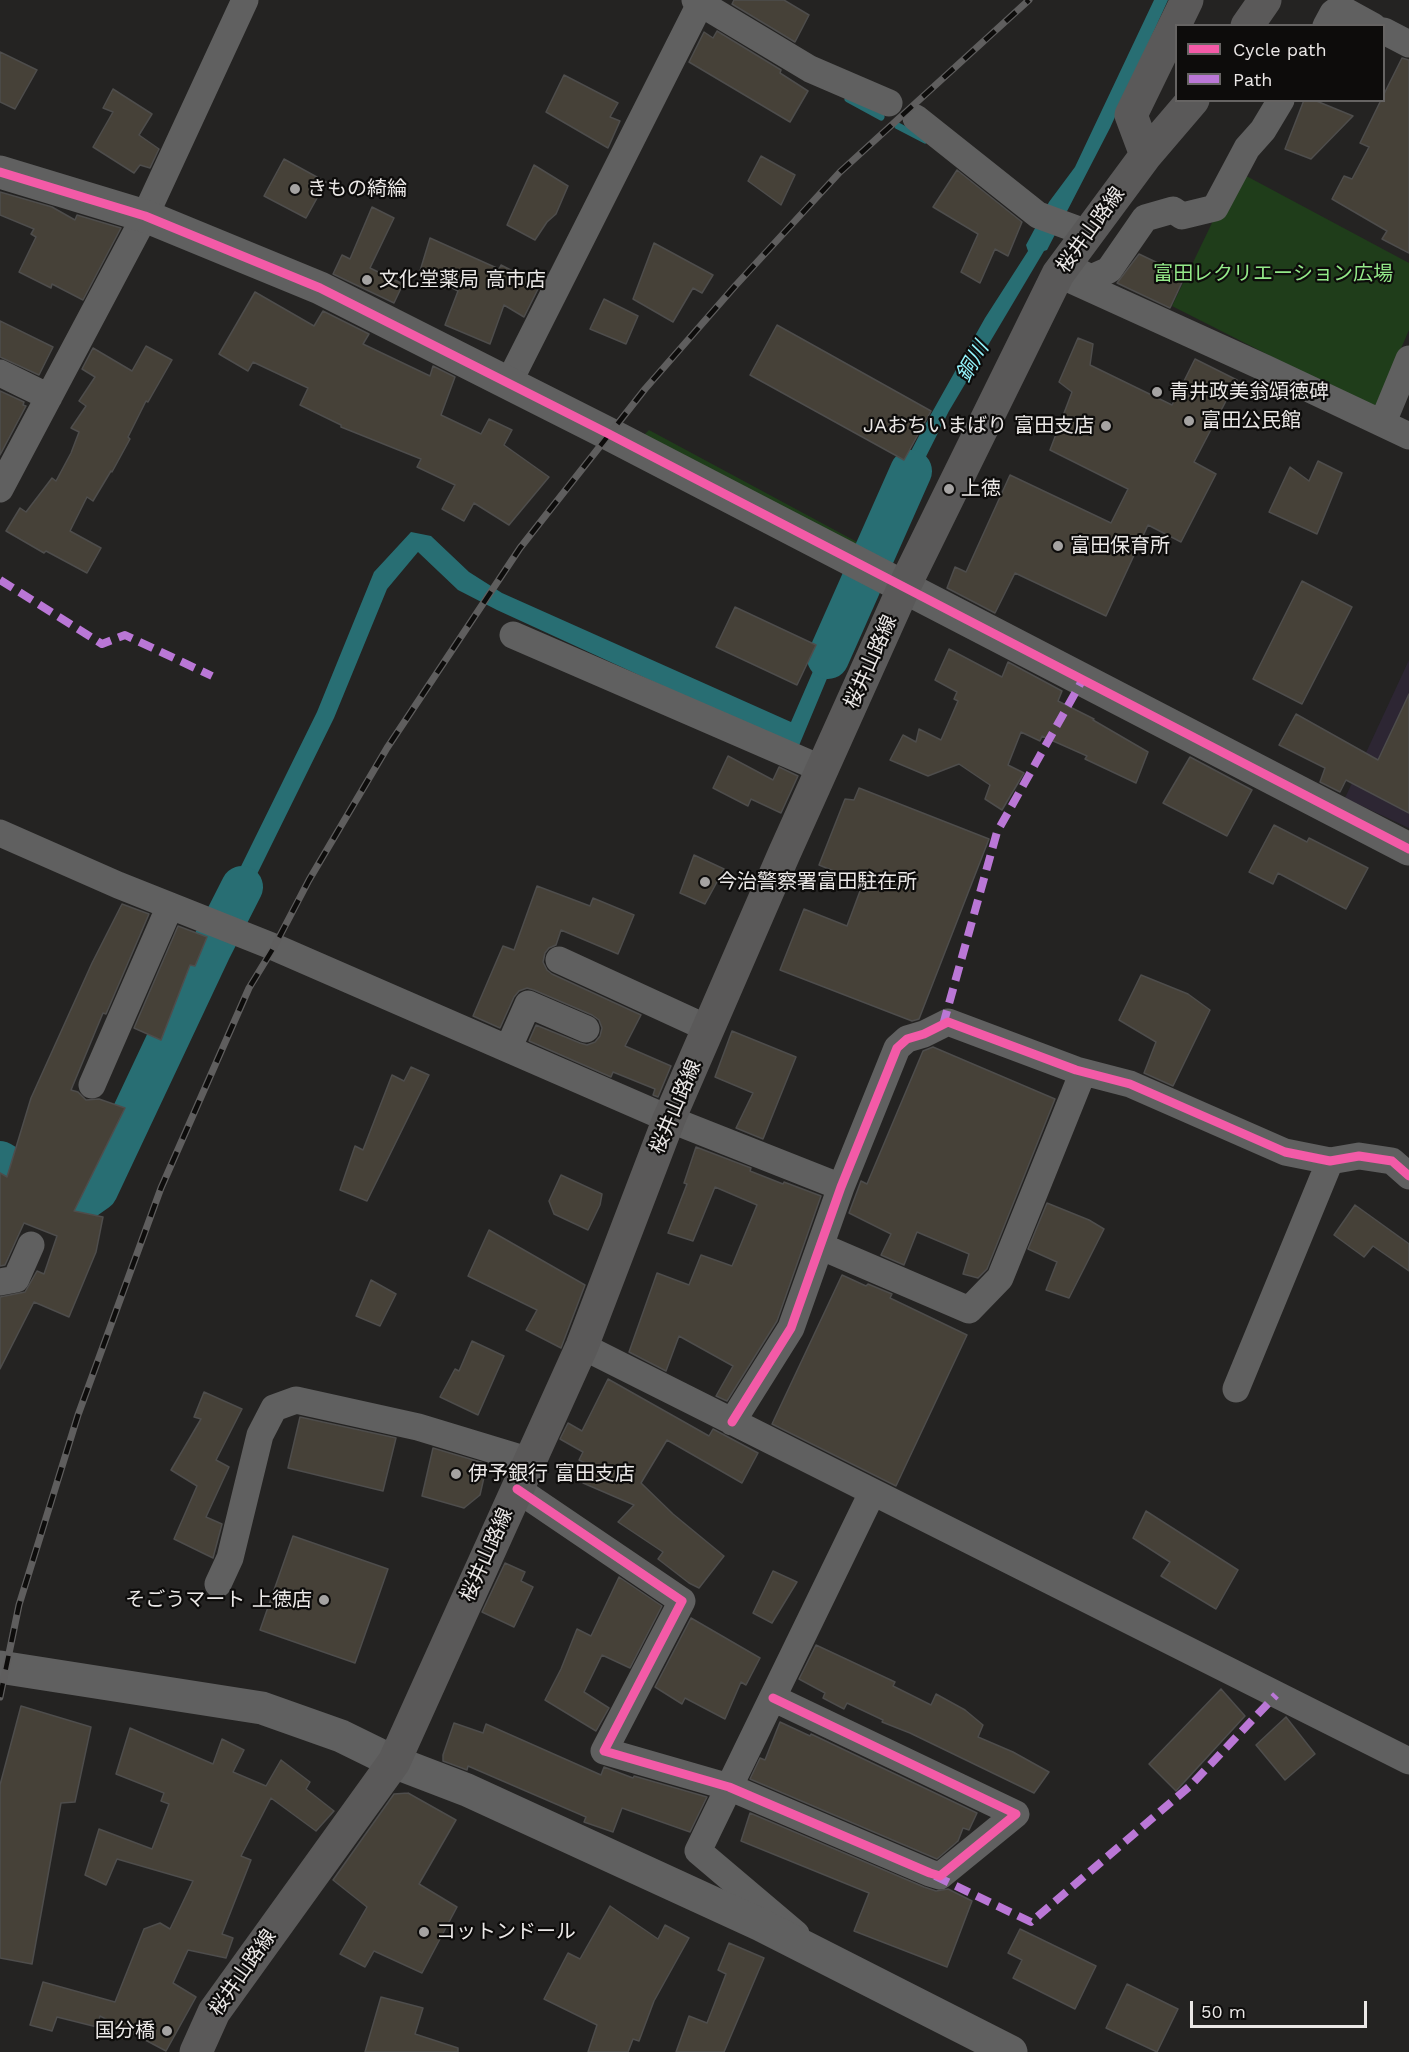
<!DOCTYPE html>
<html>
<head>
<meta charset="utf-8">
<style>
  body { margin:0 }
  #map { position:relative; width:1409px; height:2052px; overflow:hidden; background:#242322; font-family:"Work Sans",sans-serif }
  canvas { display:block }
  .legend { position:absolute; left:1175px; top:24px; width:210px; height:78px; box-sizing:border-box; background:#0d0c0b; border:2px solid #666463; margin:0; padding:8px 10px; list-style:none; font-size:18px; color:#ebe8e7 }
  .legend li { display:flex; align-items:center; gap:12px; height:30px }
  .legend b { width:30px; border:2px solid #666463 }
  .scale { position:absolute; left:1190px; top:2001px; width:177px; height:27px; box-sizing:border-box; border:3px solid #ebe8e7; border-top:0; padding-left:8px; font-size:18px; line-height:21px; white-space:nowrap; color:#ebe8e7; -webkit-text-stroke:4px #0d0c0b; paint-order:stroke }
</style>
</head>
<body>
<div id="map">
<canvas width="1409" height="2052"></canvas>
<ul class="legend">
<li><b style="height:8px;background:#f35aa7"></b>Cycle path</li>
<li><b style="height:8px;background:#ba77d6"></b>Path</li>
</ul>
<div class="scale">50 m</div>
</div>
<script>
const g = document.querySelector('canvas').getContext('2d');
g.lineJoin = 'round';
function paint(path, color) {
  g.fillStyle = color;
  g.fill(path, 'evenodd');
}
function toPath(rows) {
  const path = new Path2D();
  for (const r of rows) {
    path.moveTo(r[0], r[1]);
    for (let i = 2; i < r.length; i += 2) path.lineTo(r[i], r[i + 1]);
  }
  return path;
}
function stroke(path, color, width, dash) {
  g.strokeStyle = color;
  g.lineWidth = width;
  g.lineCap = dash ? 'butt' : 'round';
  g.setLineDash(dash || []);
  g.stroke(path);
}
function drawText(font, color, halo, rows, align = 'center') {
  g.font = font + ' "Work Sans","Noto Sans JP",sans-serif';
  g.lineWidth = 4.5;
  g.setLineDash([]);
  g.textBaseline = 'middle';
  g.strokeStyle = halo;
  g.fillStyle = color;
  for (const [text, x, y, turn = 0] of rows) {
    g.save();
    g.translate(x, y);
    g.rotate((+turn || 0) * Math.PI / 180);
    g.textAlign = isNaN(turn) ? turn : align;
    if (halo) g.strokeText(text, 0, 0);
    g.fillText(text, 0, 0);
    g.restore();
  }
}
paint(toPath([
  [1409,660,1409,828,1345,798]
]), '#2d2633');
paint(toPath([
  [1237,171,1409,263,1409,330,1375,409,1172,306],
  [649,430,870,549,865,562,636,443]
]), '#1f3d1a');
paint(toPath([
  [1154,0,1168,0,1110,128,1047,250,1044,251,949,411,891,526,876,518,921,432,985,318,1028,251,1026,245,1049,202,1075,167],
  [411,532,431,536,469,572,502,593,791,722,843,602,856,609,798,748,497,610,458,590,418,552,387,589,334,718,232,925,217,915,317,712,374,572]
]), '#286e73');
stroke(toPath([
  [848,99,881,117],
  [898,126,925,140]
]), '#286e73', 7);
stroke(toPath([
  [828,658,911,471],
  [0,1162,50,1192,80,1202,97,1190,210,950,242,887]
]), '#286e73', 42);
const building = toPath([
  [734,0,784,0,809,15,795,42,732,4,734,0],
  [717,31,781,70,780,73,808,91,790,122,689,62,704,32,713,38,717,31],
  [0,52,37,70,15,109,0,102,0,52],
  [1402,58,1409,60,1409,253,1382,239,1387,231,1332,199,1344,176,1352,179,1369,147,1360,143,1381,100,1383,100,1383,96,1402,58],
  [564,75,618,103,610,117,620,121,608,148,546,112,564,75],
  [113,89,152,114,139,135,159,149,150,168,140,165,134,173,93,147,113,112,103,108,113,89],
  [1304,100,1314,100,1353,116,1311,159,1285,149,1304,100],
  [761,156,795,175,781,205,748,181,761,156],
  [284,159,326,182,306,218,264,196,284,159],
  [534,165,568,186,556,214,547,222,535,240,507,225,534,165],
  [957,170,1022,222,1008,256,995,249,980,283,961,272,978,234,933,207,957,170],
  [0,192,52,207,75,220,77,215,121,228,83,300,52,284,51,288,19,272,36,237,31,234,34,229,0,215,0,192],
  [372,207,394,218,370,268,403,284,394,303,333,274,342,255,350,259,372,207],
  [430,238,499,269,501,265,540,285,524,317,504,305,490,344,445,325,458,291,420,271,430,238],
  [654,243,713,275,702,293,693,288,673,322,633,299,654,243],
  [1139,254,1185,276,1170,308,1117,283,1139,254],
  [255,292,314,326,323,311,369,334,363,344,430,376,433,366,455,377,441,415,481,434,489,419,512,430,504,445,549,477,509,525,474,503,464,521,442,509,455,485,417,467,421,459,341,427,341,425,300,405,308,388,253,362,248,371,219,354,255,292],
  [604,299,638,316,626,344,590,329,604,299],
  [0,321,53,347,39,375,0,357,0,321],
  [777,325,931,411,904,460,750,375,777,325],
  [1078,338,1093,344,1090,365,1172,405,1195,359,1237,380,1194,462,1216,474,1181,542,1148,525,1106,616,1015,573,995,613,947,588,955,567,966,572,1010,475,1111,523,1128,489,1050,450,1072,392,1059,382,1078,338],
  [146,346,172,360,148,402,146,401,128,437,130,439,112,472,111,471,93,501,87,497,70,531,101,548,87,573,46,551,44,553,6,531,20,508,26,512,52,478,56,481,71,453,79,432,71,428,86,406,79,401,95,377,82,369,93,348,132,371,146,346],
  [0,391,24,402,23,405,26,406,0,455,0,391],
  [1318,461,1342,473,1317,534,1269,512,1290,467,1309,481,1318,461],
  [1302,581,1352,607,1302,704,1253,679,1302,581],
  [735,607,816,645,797,685,716,647,735,607],
  [949,649,1002,677,1008,662,1062,691,1058,701,1094,719,1093,720,1148,752,1136,783,1085,759,1087,756,1042,736,1040,741,1021,732,1008,765,1024,773,1002,810,985,799,990,785,959,764,928,776,890,760,903,735,916,742,919,729,941,740,958,701,954,699,957,692,935,680,949,649],
  [1409,694,1409,813,1346,780,1340,792,1320,782,1325,768,1279,745,1296,714,1378,760,1409,694],
  [728,756,773,780,779,767,798,776,781,813,751,799,748,806,713,788,728,756],
  [1190,757,1252,790,1227,836,1163,803,1190,757],
  [859,788,989,839,919,1019,912,1021,780,970,804,909,847,926,863,883,819,865,845,799,854,800,859,788],
  [1274,825,1307,842,1309,838,1368,868,1346,909,1278,873,1273,884,1249,872,1274,825],
  [694,855,724,869,705,904,680,893,694,855],
  [537,886,590,906,593,898,634,915,618,954,561,930,556,945,549,948,545,953,543,962,547,970,552,974,641,1015,625,1046,671,1066,658,1097,653,1095,655,1089,613,1072,611,1077,529,1041,536,1025,580,1043,587,1045,595,1042,600,1036,602,1028,599,1020,592,1015,534,990,527,988,519,991,514,997,500,1028,473,1016,503,946,514,950,537,886],
  [122,904,149,914,106,1014,103,1013,71,1090,78,1092,86,1100,99,1099,125,1108,74,1211,103,1217,96,1252,69,1317,34,1302,0,1369,0,1297,25,1292,37,1271,44,1274,57,1236,24,1223,5,1265,0,1266,0,1173,7,1177,31,1098,92,963,122,904],
  [178,926,207,937,195,966,190,965,161,1040,134,1028,178,926],
  [1141,975,1188,994,1210,1010,1173,1086,1144,1073,1156,1042,1119,1020,1141,975],
  [732,1031,796,1057,763,1139,736,1128,753,1093,715,1077,732,1031],
  [933,1047,1055,1099,987,1269,978,1278,963,1274,969,1254,917,1232,904,1265,881,1255,891,1234,849,1213,861,1181,867,1184,923,1051,933,1047],
  [411,1067,429,1075,367,1201,340,1190,355,1146,363,1150,392,1075,404,1081,411,1067],
  [696,1147,751,1168,750,1171,783,1184,784,1182,821,1196,777,1321,727,1401,716,1396,733,1366,679,1336,666,1371,629,1352,657,1273,689,1285,701,1255,732,1266,757,1205,715,1187,693,1241,668,1233,687,1184,684,1183,696,1147],
  [561,1175,602,1194,600,1205,588,1230,554,1214,549,1201,561,1175],
  [1047,1203,1089,1220,1104,1229,1069,1298,1046,1290,1057,1262,1028,1249,1047,1203],
  [1355,1205,1409,1244,1409,1271,1373,1246,1364,1257,1334,1235,1355,1205],
  [489,1230,585,1285,561,1348,526,1330,537,1310,468,1276,489,1230],
  [842,1275,866,1286,868,1284,892,1294,890,1298,967,1335,896,1486,772,1424,842,1275],
  [371,1280,396,1294,380,1326,356,1316,371,1280],
  [472,1341,504,1356,478,1415,440,1397,455,1369,459,1371,472,1341],
  [608,1379,709,1436,713,1429,758,1453,742,1483,667,1440,641,1483,673,1514,724,1556,699,1588,689,1583,658,1559,663,1552,618,1522,634,1505,583,1483,589,1465,579,1460,583,1452,560,1439,568,1423,582,1431,608,1379],
  [204,1392,242,1409,216,1460,229,1467,206,1517,222,1524,213,1558,174,1539,197,1486,171,1470,201,1419,194,1417,204,1392],
  [300,1417,396,1438,383,1491,288,1468,300,1417],
  [433,1448,487,1464,480,1495,464,1508,422,1496,433,1448],
  [1146,1511,1238,1570,1216,1609,1161,1576,1170,1562,1133,1538,1146,1511],
  [293,1536,388,1569,355,1663,260,1630,293,1536],
  [505,1563,525,1572,521,1581,533,1587,514,1627,482,1612,505,1563],
  [773,1571,797,1582,772,1623,753,1613,773,1571],
  [619,1577,662,1606,630,1668,602,1655,584,1692,609,1708,596,1731,545,1700,561,1669,577,1629,591,1636,619,1577],
  [691,1618,760,1658,746,1685,741,1682,725,1719,685,1698,682,1704,655,1687,691,1618],
  [816,1645,895,1682,893,1686,931,1705,936,1694,965,1710,983,1725,978,1737,1013,1752,1049,1772,1034,1793,910,1733,882,1722,883,1720,847,1703,844,1709,823,1698,825,1693,799,1679,816,1645],
  [1221,1689,1245,1716,1176,1791,1149,1764,1221,1689],
  [21,1706,91,1727,75,1802,61,1803,32,1964,0,1958,0,1785,21,1706],
  [1286,1717,1315,1754,1285,1780,1256,1745,1286,1717],
  [780,1722,810,1736,811,1734,977,1813,969,1830,963,1828,958,1841,937,1859,750,1779,760,1758,765,1760,780,1722],
  [454,1723,483,1733,486,1724,601,1775,604,1767,633,1778,634,1776,707,1797,690,1832,622,1808,613,1832,584,1822,586,1817,468,1766,467,1770,443,1761,443,1755,454,1723],
  [130,1728,213,1764,222,1739,244,1750,233,1772,266,1786,281,1760,310,1782,306,1789,334,1811,316,1831,271,1798,241,1856,251,1860,222,1934,233,1938,226,1958,188,1950,173,1983,196,1997,166,2051,100,2016,97,2027,57,2017,52,2031,30,2025,43,1982,115,2002,144,1929,160,1923,170,1929,193,1881,117,1859,106,1885,85,1875,99,1829,152,1849,169,1804,161,1801,164,1793,116,1774,130,1728],
  [408,1793,456,1820,419,1884,457,1907,422,1973,374,1951,365,1967,340,1954,367,1907,333,1880,394,1794,408,1793],
  [750,1813,924,1887,936,1891,948,1889,972,1901,947,1967,854,1931,869,1893,741,1841,750,1813],
  [610,1906,658,1939,665,1925,689,1938,654,2001,639,2041,633,2039,628,2052,588,2052,597,2025,544,1999,568,1953,580,1959,610,1906],
  [1020,1929,1096,1966,1075,2009,1013,1978,1022,1960,1008,1953,1020,1929],
  [729,1943,764,1958,724,2052,676,2052,689,2016,707,2023,726,1974,718,1970,729,1943],
  [1127,1984,1178,2009,1157,2052,1106,2028,1127,1984],
  [381,1997,423,2008,415,2034,458,2048,458,2052,365,2052,381,1997]
]);
paint(building, '#464138');
stroke(building, '#4e4d4c', 1.5);
stroke(toPath([
  [695,0,810,69,889,103],
  [1326,26,1333,13,1340,8,1373,26],
  [1384,31,1409,44],
  [916,118,1038,215,1087,233],
  [1069,267,1091,278,1109,270,1145,218,1173,210,1182,216,1215,208,1247,148,1263,130,1281,100],
  [1058,274,1265,368,1409,436],
  [0,373,49,397],
  [508,384,702,0],
  [1383,422,1409,359],
  [0,489,145,216,245,0],
  [513,635,822,769],
  [0,833,118,885,274,947,669,1119,841,1187],
  [559,960,709,1029],
  [508,1049,528,1004,586,1029],
  [92,1085,170,906],
  [820,1246,969,1310,1000,1278,1083,1072],
  [0,1282,16,1279,31,1245],
  [582,1346,1409,1761],
  [1236,1389,1330,1161],
  [732,1422,791,1328,841,1187,897,1048,907,1039,924,1034,948,1022,1076,1070,1130,1084,1285,1152,1330,1161,1359,1156,1392,1161,1409,1176],
  [517,1489,682,1601,604,1751,729,1787,930,1873,940,1876,1016,1814,773,1698],
  [218,1584,230,1558,260,1435,274,1408,296,1400,418,1427,530,1461],
  [796,1934,698,1851,872,1493]
]), '#606060', 27);
stroke(toPath([
  [0,172,145,216,320,288,609,434,1409,849],
  [0,1667,262,1708,341,1736,394,1762,467,1790,761,1925,1011,2052]
]), '#606060', 33);
stroke(toPath([
  [1247,26,1265,0],
  [1146,155,1131,115,1187,0],
  [196,2052,214,2012,394,1762,582,1346,669,1119,784,854,904,587,1058,274,1146,155,1193,100]
]), '#5a5959', 33);
const rail = toPath([
  [0,1697,19,1605,78,1415,161,1188,249,988,274,947,309,880,387,748,520,548,645,389,736,285,840,172,1029,0]
]);
stroke(rail, '#5f5e5e', 7);
stroke(rail, '#0d0c0b', 4.5, [14]);
stroke(toPath([
  [0,580,102,644,125,635,212,676],
  [943,1025,997,832,1083,679],
  [935,1876,1031,1922,1190,1786,1276,1695]
]), '#ba77d6', 8, [15, 8]);
stroke(toPath([
  [0,172,145,216,320,288,609,434,1409,849],
  [732,1422,791,1328,841,1187,897,1048,907,1039,924,1034,948,1022,1076,1070,1130,1084,1285,1152,1330,1161,1359,1156,1392,1161,1409,1176],
  [517,1489,682,1601,604,1751,729,1787,930,1873,940,1876,1016,1814,773,1698]
]), '#f35aa7', 9);
for (const [x, y, r, color] of [
  [295,189,6,"#a5a3a2"],
  [367,280,6,"#a5a3a2"],
  [1157,392,6,"#a5a3a2"],
  [1189,421,6,"#a5a3a2"],
  [1106,426,6,"#a5a3a2"],
  [949,489,6,"#a5a3a2"],
  [1058,546,6,"#a5a3a2"],
  [705,882,6,"#a5a3a2"],
  [456,1474,6,"#a5a3a2"],
  [324,1600,6,"#a5a3a2"],
  [424,1932,6,"#a5a3a2"],
  [167,2031,6,"#a5a3a2"]
]) {
  const dot = new Path2D();
  dot.arc(x, y, r, 0, 2 * Math.PI);
  g.fillStyle = color;
  g.fill(dot);
  stroke(dot, '#0d0c0b', 2);
}
drawText('20px', '#ebe8e7', '#0d0c0b', [
  ["きもの綺綸",307,189],
  ["文化堂薬局 高市店",379,280],
  ["青井政美翁頌徳碑",1169,392],
  ["富田公民館",1201,421],
  ["JAおちいまばり 富田支店",1094,426,"right"],
  ["上徳",961,489],
  ["富田保育所",1070,546],
  ["今治警察署富田駐在所",717,882],
  ["伊予銀行 富田支店",468,1474],
  ["そごうマート 上徳店",312,1600,"right"],
  ["コットンドール",436,1932],
  ["国分橋",155,2031,"right"]
], 'left');
drawText('20px', '#ebe8e7', '#0d0c0b', [
  ["桜井山路線",1091,230,-54],
  ["桜井山路線",871,662,-66],
  ["桜井山路線",676,1107,-67],
  ["桜井山路線",487,1555,-66],
  ["桜井山路線",243,1973,-55]
]);
drawText('20px', '#94e989', '#0d0c0b', [
  ["富田レクリエーション広場",1273,274]
]);
drawText('italic 21px', '#94f4fc', '#0d0c0b', [
  ["銅川",973,362,-60]
]);
</script>
</body>
</html>
